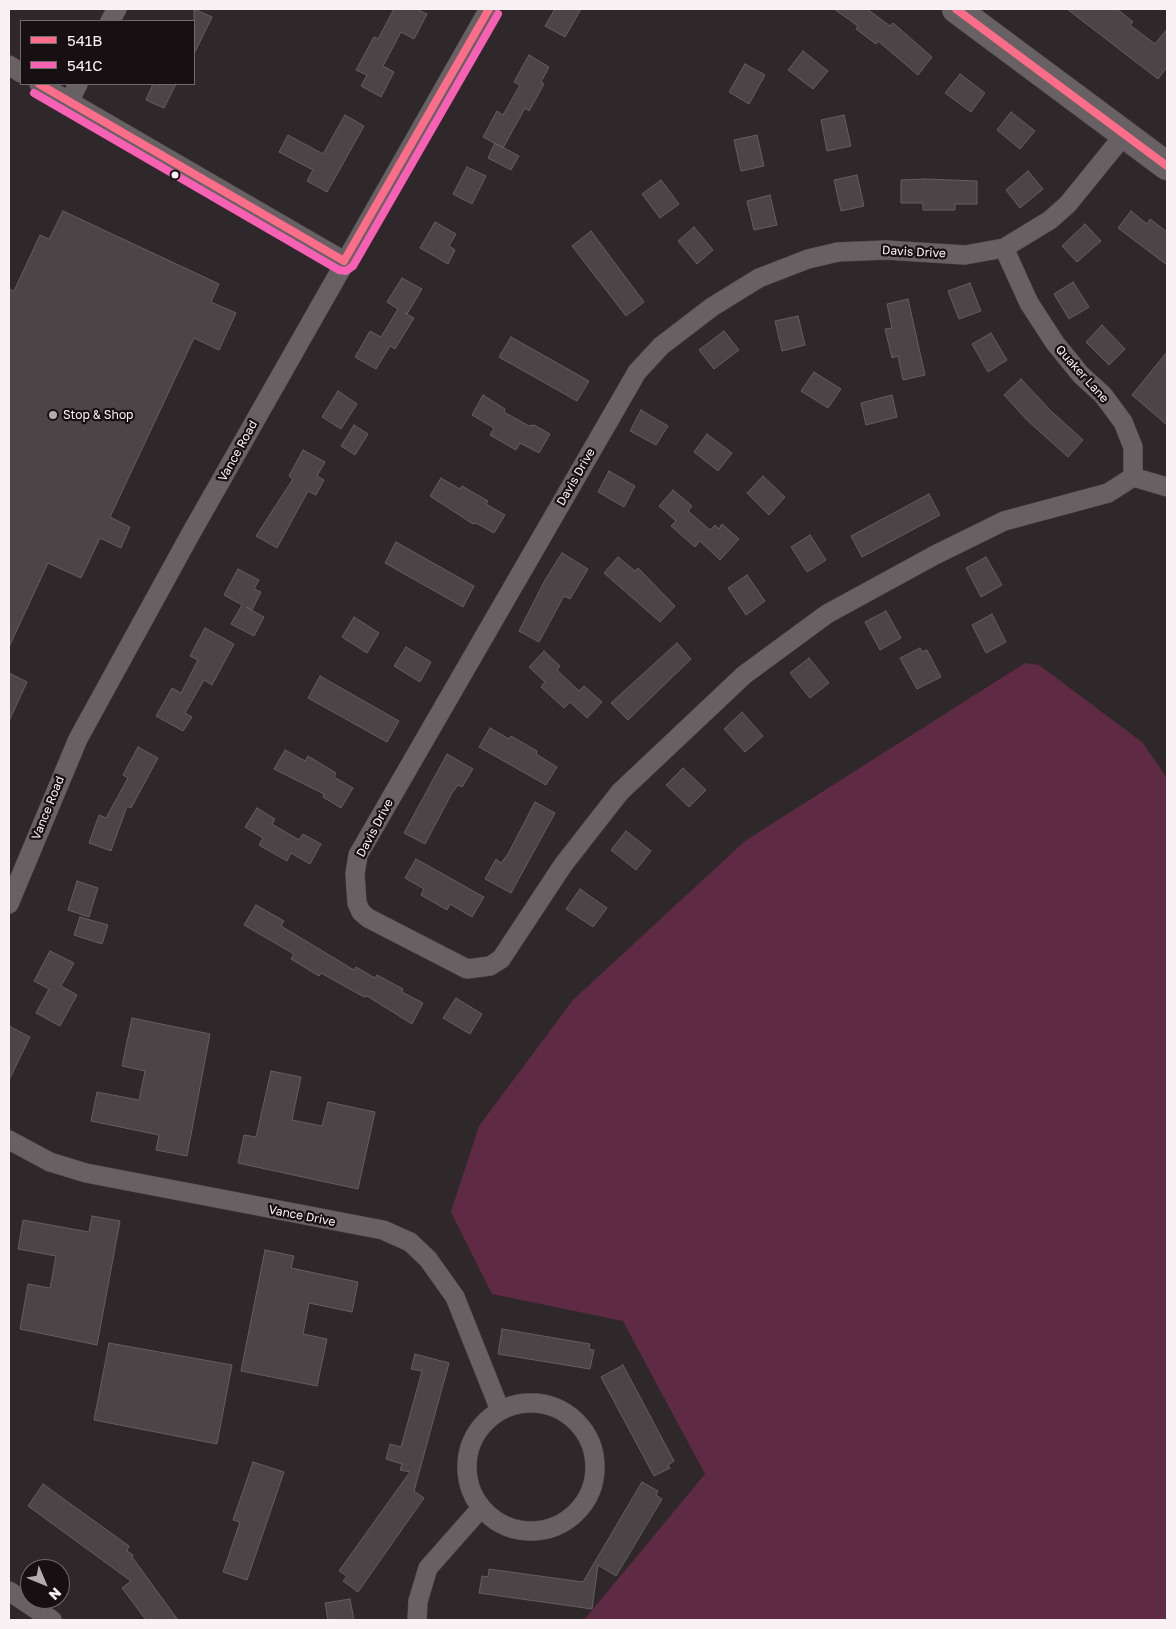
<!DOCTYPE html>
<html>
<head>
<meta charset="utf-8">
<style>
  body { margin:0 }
  #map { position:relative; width:1176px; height:1629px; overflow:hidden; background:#2f282b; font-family:"Golos Text",sans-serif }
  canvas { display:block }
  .frame { position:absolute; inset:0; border:10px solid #faf1f5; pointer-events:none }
  .legend { position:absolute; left:20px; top:20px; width:175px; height:65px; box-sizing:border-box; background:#161012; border:1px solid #716a6d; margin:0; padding:6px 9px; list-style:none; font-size:15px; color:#faf1f5 }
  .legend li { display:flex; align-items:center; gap:10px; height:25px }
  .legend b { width:25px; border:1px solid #716a6d }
  .north { position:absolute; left:20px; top:1559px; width:50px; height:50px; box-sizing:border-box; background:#161012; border:1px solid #716a6d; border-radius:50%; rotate:135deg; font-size:14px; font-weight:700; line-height:20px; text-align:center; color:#faf1f5 }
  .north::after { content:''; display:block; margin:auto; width:18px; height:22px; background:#b3abae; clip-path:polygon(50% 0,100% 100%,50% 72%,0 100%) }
</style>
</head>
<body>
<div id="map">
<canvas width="1176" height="1629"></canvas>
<div class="frame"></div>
<ul class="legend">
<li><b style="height:6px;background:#fb6d88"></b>541B</li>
<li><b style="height:6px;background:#f860b3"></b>541C</li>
</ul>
<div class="north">N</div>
</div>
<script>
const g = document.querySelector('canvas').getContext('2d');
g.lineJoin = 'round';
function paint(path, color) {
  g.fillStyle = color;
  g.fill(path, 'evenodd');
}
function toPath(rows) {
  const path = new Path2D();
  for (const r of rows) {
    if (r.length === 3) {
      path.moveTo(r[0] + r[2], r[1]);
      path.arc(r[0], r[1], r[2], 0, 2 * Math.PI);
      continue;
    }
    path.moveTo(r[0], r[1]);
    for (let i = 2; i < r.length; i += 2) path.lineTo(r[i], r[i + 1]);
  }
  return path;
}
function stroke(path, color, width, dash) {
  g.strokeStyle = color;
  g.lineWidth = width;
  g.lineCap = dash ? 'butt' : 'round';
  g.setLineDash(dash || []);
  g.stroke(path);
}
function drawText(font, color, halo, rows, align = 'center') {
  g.font = font + ' "Golos Text",sans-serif';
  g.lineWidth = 4.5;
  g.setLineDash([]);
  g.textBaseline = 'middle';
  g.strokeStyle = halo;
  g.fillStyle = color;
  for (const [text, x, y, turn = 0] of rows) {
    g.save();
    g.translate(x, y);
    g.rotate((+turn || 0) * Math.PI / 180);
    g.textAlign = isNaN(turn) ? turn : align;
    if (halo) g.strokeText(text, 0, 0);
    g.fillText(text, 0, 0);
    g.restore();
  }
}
paint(toPath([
  [1025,663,1039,665,1142,742,1167,778,1167,1620,584,1620,705,1474,623,1321,492,1294,451,1212,479,1126,573,1000,745,841]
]), '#5f2b44');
const building = toPath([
  [194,9,212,17,194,54,194,9],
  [394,9,416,9,427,14,414,39,401,32,383,66,394,72,381,97,361,86,367,75,356,70,374,37,378,39,394,9],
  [555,9,581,9,565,37,545,26,555,9],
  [834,9,867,9,890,26,893,23,932,57,918,75,878,41,876,44,856,29,858,26,834,9],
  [1067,9,1117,9,1133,22,1130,25,1155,44,1167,29,1167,67,1158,79,1067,9],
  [803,51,828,71,813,89,788,70,803,51],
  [529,55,549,67,541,82,544,84,529,111,525,108,503,148,483,137,497,111,503,115,520,85,514,82,529,55],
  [745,64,765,75,749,104,729,92,745,64],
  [960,74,985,93,971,112,945,93,960,74],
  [153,84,176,84,164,108,146,100,153,84],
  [1011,112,1035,131,1020,149,997,130,1011,112],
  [345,115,364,126,327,192,307,181,313,170,279,152,288,135,323,154,345,115],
  [844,115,851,146,827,151,821,120,844,115],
  [757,135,764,166,741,171,734,140,757,135],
  [495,143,519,156,511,170,488,158,495,143],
  [467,167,486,176,472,204,453,194,467,167],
  [1028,171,1043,189,1020,208,1006,190,1028,171],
  [857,175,864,206,841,211,834,180,857,175],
  [925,179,977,181,977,204,955,204,955,210,923,210,923,203,901,203,901,180,925,179],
  [661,180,679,204,660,218,642,194,661,180],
  [770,195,777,225,754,230,747,201,770,195],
  [63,211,219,284,211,302,236,313,219,350,194,338,110,517,130,527,121,548,100,538,81,578,48,563,9,647,9,289,14,291,40,235,49,239,63,211],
  [1131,211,1147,224,1150,219,1167,232,1167,265,1118,228,1131,211],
  [435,222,456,234,449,246,455,250,448,264,420,248,435,222],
  [1085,224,1101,241,1077,262,1062,246,1085,224],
  [694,227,713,250,697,264,678,241,694,227],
  [591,231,644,302,626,316,572,246,591,231],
  [402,278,422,289,407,314,405,313,414,318,395,349,390,346,376,369,355,357,370,331,381,337,398,309,387,302,402,278],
  [1073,282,1089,307,1069,319,1054,294,1073,282],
  [970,283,981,311,959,319,948,291,970,283],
  [908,299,925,375,903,380,898,356,892,358,885,329,892,328,887,304,908,299],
  [798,316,805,345,782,351,775,321,798,316],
  [1102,325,1125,349,1109,365,1086,342,1102,325],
  [724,331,739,350,714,369,699,350,724,331],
  [991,333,1007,360,988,372,972,344,991,333],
  [511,337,589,381,577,401,499,357,511,337],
  [1167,352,1167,425,1132,395,1167,352],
  [814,372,841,389,828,408,801,391,814,372],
  [1021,379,1051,411,1083,440,1068,457,1028,421,1004,395,1021,379],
  [338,391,357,404,341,429,322,417,338,391],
  [483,395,505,409,504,412,529,426,534,425,550,434,539,453,520,443,516,450,490,435,494,428,472,415,483,395],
  [892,395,897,417,866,425,861,403,892,395],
  [641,410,668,426,656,445,630,431,641,410],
  [354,425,368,434,355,455,341,446,354,425],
  [707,434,732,453,718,471,694,452,707,434],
  [303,450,325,462,317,476,324,480,316,495,308,491,277,548,256,536,293,479,289,476,303,450],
  [609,471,635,486,624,507,598,492,609,471],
  [763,476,785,497,769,515,747,493,763,476],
  [441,478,460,489,462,486,488,501,486,504,505,515,494,533,476,523,473,524,430,496,441,478],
  [673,490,692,506,688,511,710,530,715,525,719,529,722,524,739,539,720,560,700,541,695,547,671,526,676,521,659,506,673,490],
  [929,494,940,515,862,557,851,536,929,494],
  [810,535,826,560,807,572,791,547,810,535],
  [396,542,474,586,463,607,385,563,396,542],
  [562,553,588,569,570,599,564,596,539,642,519,631,545,580,562,553],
  [618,557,635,571,638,568,675,606,660,622,604,573,618,557],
  [986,557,1002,585,981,597,966,568,986,557],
  [238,569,259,580,254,589,261,592,252,610,246,607,264,617,254,636,231,624,242,605,224,595,238,569],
  [747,575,765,601,746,615,728,588,747,575],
  [886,611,901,638,880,650,865,622,886,611],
  [992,614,1006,642,986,653,972,625,992,614],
  [354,617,379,633,367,653,342,637,354,617],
  [205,628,234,644,212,685,204,680,185,713,192,717,183,731,156,716,172,688,181,693,198,660,190,656,205,628],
  [677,643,691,659,628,720,611,703,677,643],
  [406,647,431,662,420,682,394,666,406,647],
  [920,648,922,652,927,650,941,677,917,689,900,658,920,648],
  [544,651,560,666,557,670,579,691,584,686,602,702,587,718,570,702,564,708,541,687,545,682,529,667,544,651],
  [809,658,829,683,810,698,790,673,809,658],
  [9,673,27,682,9,721,9,673],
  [320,676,399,721,387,742,308,698,320,676],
  [742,712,763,736,745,752,724,729,742,712],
  [490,728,509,739,511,736,537,751,536,754,557,767,546,785,479,747,490,728],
  [138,747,158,758,131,808,127,806,111,851,89,843,99,815,106,818,128,778,123,775,138,747],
  [285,750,305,761,308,756,336,773,334,777,353,788,341,808,323,797,324,794,274,769,285,750],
  [447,754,473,769,462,787,458,785,452,793,425,844,404,833,447,754],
  [683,768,706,790,689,807,666,785,683,768],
  [535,802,555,813,511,893,485,879,496,859,501,863,508,854,535,802],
  [257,808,275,819,272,824,299,840,303,834,321,844,310,864,291,853,287,861,259,845,263,838,245,827,257,808],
  [626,831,651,851,636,870,611,850,626,831],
  [416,859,484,897,472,917,450,904,447,910,421,895,424,889,405,878,416,859],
  [77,881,98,888,89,917,68,910,77,881],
  [580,889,607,908,593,927,566,909,580,889],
  [256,905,284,921,281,926,354,970,356,967,375,978,377,975,403,989,402,992,423,1003,412,1024,367,996,364,997,321,973,319,976,291,959,294,954,244,925,256,905],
  [80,917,108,925,102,944,74,935,80,917],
  [50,951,74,963,61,986,77,995,60,1026,36,1013,49,989,34,981,50,951],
  [456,998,482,1014,470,1034,443,1018,456,998],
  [132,1018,210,1034,187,1156,156,1150,159,1135,91,1121,97,1092,139,1100,145,1071,122,1066,132,1018],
  [9,1026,30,1037,9,1080,9,1026],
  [271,1071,301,1077,292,1120,322,1126,328,1102,375,1112,358,1189,238,1163,244,1135,256,1137,271,1071],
  [92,1216,120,1221,97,1345,20,1329,28,1284,50,1288,56,1256,18,1249,23,1220,89,1232,92,1216],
  [265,1250,294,1256,291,1268,358,1282,352,1312,309,1303,303,1334,327,1339,317,1386,241,1371,265,1250],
  [502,1329,590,1344,589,1349,594,1350,590,1369,498,1354,502,1329],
  [109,1343,232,1365,217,1444,94,1420,109,1343],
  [415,1354,449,1363,414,1491,424,1498,358,1592,343,1581,347,1576,339,1571,410,1472,400,1470,402,1464,386,1459,390,1444,401,1447,422,1371,411,1369,415,1354],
  [623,1365,674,1461,668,1465,670,1468,654,1476,601,1377,623,1365],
  [253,1462,284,1472,247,1580,223,1572,240,1522,233,1520,253,1462],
  [642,1482,658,1491,656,1495,662,1499,616,1576,598,1565,592,1609,479,1593,482,1576,488,1577,489,1569,583,1582,642,1482],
  [43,1484,129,1546,127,1551,133,1555,132,1557,178,1620,146,1620,122,1588,131,1581,28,1506,43,1484],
  [350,1599,354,1620,328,1620,325,1603,350,1599]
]);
paint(building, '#4b4547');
stroke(building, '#645e60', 1);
const minor = toPath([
  [110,21,117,9],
  [9,65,21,73],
  [39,84,344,261],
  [69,102,78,84],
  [1124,135,1068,204,1050,220,1004,248,965,255,886,250,838,252,808,259,759,278,712,307,661,346,637,372,358,855,355,874,357,903,361,912,368,918,467,969,490,966,501,959,563,865,620,792,744,675,827,614,935,555,1004,521,1108,493,1133,477],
  [1004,248,1029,303,1055,343,1081,375,1103,395,1123,422,1133,447,1133,477],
  [1133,477,1167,487],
  [9,904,78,739,190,535,489,9],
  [9,1140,50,1162,86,1173,383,1230,410,1242,428,1259,455,1297,500,1410],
  [531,1467,64],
  [9,1591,52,1620],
  [417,1620,418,1601,428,1568,481,1508]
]);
const secondary = toPath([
  [956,9,1167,166]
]);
stroke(minor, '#4c4749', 20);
stroke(secondary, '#4c4749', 29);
stroke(minor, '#676164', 19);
stroke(secondary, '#676164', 28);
stroke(toPath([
  [956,9,1167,166],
  [39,84,344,261,489,9]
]), '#fb6d88', 8);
stroke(toPath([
  [34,93,339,270,346,271,353,266,498,14]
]), '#f860b3', 8);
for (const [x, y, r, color] of [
  [175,175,4.5,"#faf1f5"],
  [53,415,5,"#b3abae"]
]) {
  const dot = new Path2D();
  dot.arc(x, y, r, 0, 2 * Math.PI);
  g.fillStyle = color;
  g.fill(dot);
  stroke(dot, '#161012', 2);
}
drawText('12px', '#faf1f5', '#161012', [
  ["Davis Drive",914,252,3],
  ["Quaker Lane",1082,374,48],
  ["Vance Road",238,451,-61],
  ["Davis Drive",576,477,-60],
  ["Vance Road",48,808,-68],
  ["Davis Drive",375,828,-62],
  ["Vance Drive",302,1216,11]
]);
drawText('12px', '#faf1f5', '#161012', [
  ["Stop & Shop",63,415]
], 'left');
</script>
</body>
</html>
